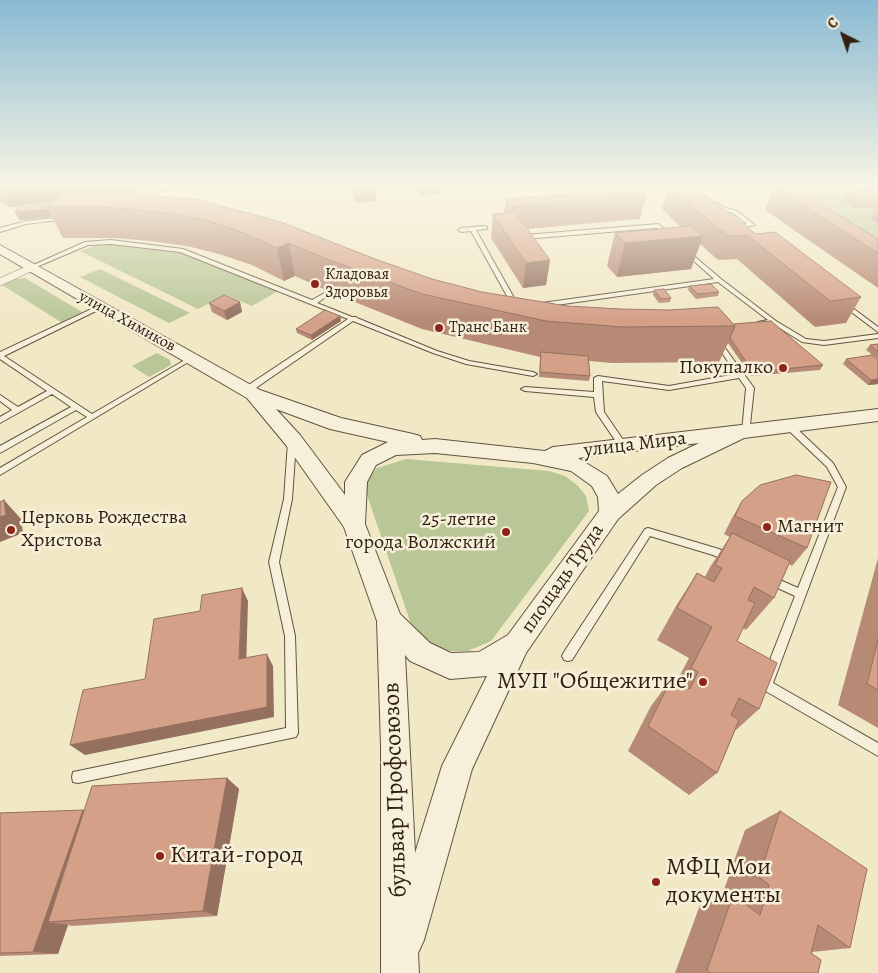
<!DOCTYPE html>
<html>
<head>
<meta charset="utf-8">
<style>
  body { margin:0 }
  #map { position:relative; width:878px; height:973px; overflow:hidden; background:#f1e8c6; font-family:Alegreya,serif }
  canvas { display:block }
  .north { position:absolute; left:818px; top:10px; width:50px; height:50px; -webkit-text-stroke:4px #f6f0da; paint-order:stroke; rotate:319deg; font-size:14px; font-weight:700; line-height:20px; text-align:center; color:#322113 }
  .north::after { content:''; display:block; margin:auto; width:18px; height:22px; background:#322113; clip-path:polygon(50% 0,100% 100%,50% 72%,0 100%) }
</style>
</head>
<body>
<div id="map">
<canvas width="878" height="973"></canvas>
<div class="north">С</div>
</div>
<script>
const g = document.querySelector('canvas').getContext('2d');
g.lineJoin = 'round';
function paint(path, color) {
  g.fillStyle = color;
  g.fill(path, 'evenodd');
}
function toPath(rows) {
  const path = new Path2D();
  for (const r of rows) {
    path.moveTo(r[0], r[1]);
    for (let i = 2; i < r.length; i += 2) path.lineTo(r[i], r[i + 1]);
  }
  return path;
}
function stroke(path, color, width, dash) {
  g.strokeStyle = color;
  g.lineWidth = width;
  g.lineCap = dash ? 'butt' : 'round';
  g.setLineDash(dash || []);
  g.stroke(path);
}
function drawText(font, color, halo, rows, align = 'center') {
  g.font = font + ' Alegreya,serif';
  g.lineWidth = 5;
  g.setLineDash([]);
  g.textBaseline = 'middle';
  g.strokeStyle = halo;
  g.fillStyle = color;
  for (const [text, x, y, turn = 0] of rows) {
    g.save();
    g.translate(x, y);
    g.rotate((+turn || 0) * Math.PI / 180);
    g.textAlign = isNaN(turn) ? turn : align;
    if (halo) g.strokeText(text, 0, 0);
    g.fillText(text, 0, 0);
    g.restore();
  }
}
paint(toPath([
  [841,185,878,185,878,255,789,200,818,187],
  [108,244,179,252,278,291,252,306,226,295,198,309,80,251,97,245],
  [100,269,190,313,169,323,80,277],
  [25,278,82,312,61,322,2,285,15,279],
  [157,353,170,360,171,365,149,377,132,366],
  [406,459,549,471,565,476,577,485,586,496,589,511,491,641,468,651,450,651,427,642,411,624,365,489,368,479,377,468]
]), '#b9c696');
const service = toPath([
  [175,185,179,185,178,190,148,192,146,191,148,190,174,188,175,185],
  [798,185,802,185,791,197,787,197,787,195,798,185],
  [714,203,718,203,726,208,737,211,755,225,745,227,746,230,742,230,738,227,738,225,747,224,733,213,722,210,714,205,714,203],
  [65,217,67,217,67,219,26,224,0,232,0,228,26,221,65,217],
  [658,224,670,234,670,236,666,236,657,228,525,239,522,237,525,235,658,224],
  [485,226,487,227,487,229,476,230,518,305,517,306,512,305,471,231,461,232,458,230,461,228,485,226],
  [111,240,183,249,312,300,328,291,332,291,332,293,317,303,352,317,356,317,357,318,437,351,469,361,533,372,537,374,533,376,466,364,433,353,353,321,250,392,244,392,244,388,348,319,180,252,111,244,88,245,34,268,29,267,85,242,111,240],
  [687,250,721,279,776,321,806,339,824,341,878,334,878,338,824,345,802,342,773,324,758,324,758,322,768,320,718,282,542,307,539,305,542,303,714,279,685,253,684,252,687,250],
  [842,303,846,303,878,327,878,332,842,305,842,303],
  [100,305,102,306,102,308,4,356,92,414,190,357,192,356,195,358,0,475,0,468,87,417,76,410,0,453,0,446,71,407,52,394,0,423,0,417,12,410,0,401,0,395,18,407,47,391,0,359,0,352,100,305],
  [718,340,720,341,754,388,749,434,746,435,742,432,746,388,739,378,669,390,602,381,604,412,628,447,624,450,621,449,596,412,594,397,525,391,521,389,525,387,594,392,594,378,598,376,669,386,736,374,715,342,718,340],
  [789,423,792,424,833,463,846,487,773,683,878,743,878,756,762,689,760,685,795,596,767,583,766,580,767,577,771,576,798,588,838,487,827,467,786,428,785,426,786,424,789,423],
  [292,439,296,442,292,499,279,562,295,636,298,733,296,737,78,783,73,782,72,777,73,772,78,771,286,728,285,636,269,562,284,499,288,442,292,439],
  [648,528,719,549,731,555,733,558,731,561,728,562,713,555,650,536,572,660,568,661,564,660,562,656,564,652,645,529,648,528]
]);
const minor = toPath([
  [32,264,36,265,36,269,0,286,0,278,32,264]
]);
const tertiary = toPath([
  [0,245,260,390,341,418,413,434,420,436,422,440,435,439,545,451,553,447,878,409,878,421,744,438,682,468,656,485,618,519,526,653,472,769,424,940,418,953,419,973,381,973,381,746,377,621,344,527,286,445,247,398,0,254,0,245],
  [276,409,330,429,388,442,362,455,345,482,345,495,300,435,276,409],
  [699,443,668,458,642,475,618,494,607,476,578,458,699,443],
  [435,453,533,463,571,471,592,486,598,497,599,511,508,635,479,652,451,653,430,643,400,614,365,524,367,482,376,465,396,455,435,453],
  [405,655,410,661,450,679,487,676,442,766,415,853,405,655]
]);
stroke(service, '#625340', 2);
stroke(minor, '#625340', 1);
stroke(tertiary, '#625340', 2);
paint(service, '#f6f0da');
paint(minor, '#f6f0da');
paint(tertiary, '#f6f0da');
paint(toPath([
  [0,185,138,187,138,194,375,259,432,279,482,292,567,306,734,324,823,365,820,370,751,376,728,343,719,362,612,363,589,361,590,376,589,381,539,377,540,357,422,329,330,292,295,276,284,281,252,265,219,254,187,246,150,241,116,238,63,238,52,217,19,220,18,206,9,207,0,202],
  [349,185,374,185,375,189,376,201,356,203],
  [414,185,441,185,441,194,420,196],
  [669,187,756,234,861,297,846,323,815,327,737,259,718,260,700,244,691,269,617,277,607,266,615,233,681,227,662,209],
  [774,187,878,239,878,288,765,210],
  [878,190,878,223,871,219,876,211,869,207,854,208,842,201,846,193],
  [646,196,640,219,527,229,550,260,546,285,523,288,491,238,493,214,504,213,506,199],
  [689,286,719,292,718,296,696,299,688,290],
  [654,290,671,298,670,302,659,303,653,295],
  [240,302,242,312,227,320,212,312,209,303],
  [340,316,341,321,312,340,297,333,296,329],
  [878,344,878,359,866,350,870,345],
  [846,359,878,360,878,384,868,385,843,364],
  [742,501,807,548,792,566,789,564,774,598,746,630,743,628,737,641,759,709,735,731,717,773,689,795,628,751,651,706,672,678,677,681,689,658,657,640,676,606,697,573,705,577,710,567,730,537,724,534,731,520],
  [878,558,878,728,838,705],
  [227,778,239,789,217,916,72,926,68,925,58,954,0,956,0,813,84,811],
  [780,811,850,948,812,952,818,973,675,973,700,905,731,895,724,890,745,830]
]), '#b78a75');
paint(toPath([
  [0,185,138,185,138,195,9,207,0,190],
  [189,185,210,185,210,187,190,189],
  [420,185,441,185,441,194,420,196],
  [375,189,376,201,356,203,355,191],
  [48,209,52,217,19,220,15,212],
  [703,236,691,269,617,277,625,243],
  [289,243,295,276,284,281,277,248],
  [550,260,546,285,523,288,526,263],
  [240,302,242,312,227,320,224,311],
  [340,316,341,321,312,340,311,335],
  [878,379,878,384,868,385,871,380],
  [4,500,21,519,23,533,0,542,0,517],
  [242,588,248,601,246,671,239,659],
  [267,654,273,666,274,717,85,755,70,745],
  [227,778,239,789,217,916,203,911],
  [83,810,103,820,48,922,68,925,58,954,33,952]
]), '#95705f');
const building = toPath([
  [352,185,374,185,375,189,355,191,352,185],
  [693,185,756,234,775,232,861,297,830,301,747,235,728,236,669,187,693,185],
  [792,186,878,239,878,253,774,187,792,186],
  [637,189,646,196,511,207,506,199,637,189],
  [878,190,878,201,874,199,858,200,846,193,878,190],
  [62,193,140,194,199,200,281,222,375,259,432,279,482,292,567,306,621,309,669,310,718,307,735,326,622,327,546,321,422,294,324,258,289,243,277,248,244,233,209,221,176,214,138,210,103,207,47,207,62,193],
  [53,201,47,207,48,209,15,212,20,204,53,201],
  [515,212,550,260,526,263,493,214,515,212],
  [691,226,703,236,625,243,615,233,691,226],
  [711,284,719,292,698,294,689,286,711,284],
  [664,289,671,298,661,299,654,290,664,289],
  [224,295,240,302,224,311,209,303,224,295],
  [325,310,340,316,311,335,296,329,325,310],
  [771,321,823,365,753,372,730,338,735,326,734,324,771,321],
  [878,344,878,352,870,345,878,344],
  [541,352,588,356,590,376,540,372,541,352],
  [872,355,878,360,878,379,871,380,846,359,872,355],
  [796,475,831,482,807,548,735,516,742,501,760,485,796,475],
  [4,500,6,515,0,517,0,502,4,500],
  [732,533,790,561,774,598,754,587,748,600,755,603,737,641,777,663,759,709,739,698,731,715,739,720,717,773,648,726,672,678,690,689,698,672,691,668,712,627,677,608,697,573,714,582,722,568,715,565,732,533],
  [242,588,239,659,267,654,267,707,70,745,83,690,145,679,154,619,200,611,202,595,242,588],
  [878,639,878,690,867,684,878,639],
  [227,778,203,911,48,922,92,786,227,778],
  [83,810,33,952,0,953,0,813,83,810],
  [780,811,867,869,850,948,818,925,811,953,821,960,818,973,710,973,707,970,733,895,760,915,769,885,759,877,780,811]
]);
paint(building, '#d5a088');
stroke(building, '#95705f', 1);
const sky = g.createLinearGradient(0, 0, 0, 321);
sky.addColorStop(0, '#89b9d2');
sky.addColorStop(0.58, '#f9f5e5');
sky.addColorStop(1, '#f9f5e500');
g.fillStyle = sky;
g.fillRect(0, 0, 878, 321);
for (const [x, y, r, color] of [
  [315,284,5,"#8f2418"],
  [439,328,5,"#8f2418"],
  [783,368,5,"#8f2418"],
  [767,527,5,"#8f2418"],
  [11,530,5,"#8f2418"],
  [506,532,5,"#8f2418"],
  [703,682,5,"#8f2418"],
  [160,856,5,"#8f2418"],
  [656,882,5,"#8f2418"]
]) {
  const dot = new Path2D();
  dot.arc(x, y, r, 0, 2 * Math.PI);
  g.fillStyle = color;
  g.fill(dot);
  stroke(dot, '#f6f0da', 2);
}
drawText('16px', '#322113', '#f6f0da', [
  ["Кладовая",325,275],
  ["Здоровья",325,293],
  ["Транс Банк",449,328]
], 'left');
drawText('16px', '#322113', '#f6f0da', [
  ["улица Химиков",127,322,29]
]);
drawText('20px', '#322113', '#f6f0da', [
  ["Покупалко",773,368],
  ["Церковь Рождества",21,518,"left"],
  ["Христова",21,541,"left"],
  ["25-летие",496,520],
  ["города Волжский",496,543],
  ["Магнит",777,527,"left"]
], 'right');
drawText('20px', '#322113', '#f6f0da', [
  ["улица Мира",635,445,-7],
  ["площадь Труда",563,579,-55]
]);
drawText('24px', '#322113', '#f6f0da', [
  ["МУП \"Общежитие\"",693,682,"right"],
  ["Китай-город",170,856],
  ["МФЦ Мои",666,868],
  ["документы",666,896]
], 'left');
drawText('24px', '#322113', '#f6f0da', [
  ["бульвар Профсоюзов",396,790,-92]
]);
</script>
</body>
</html>
